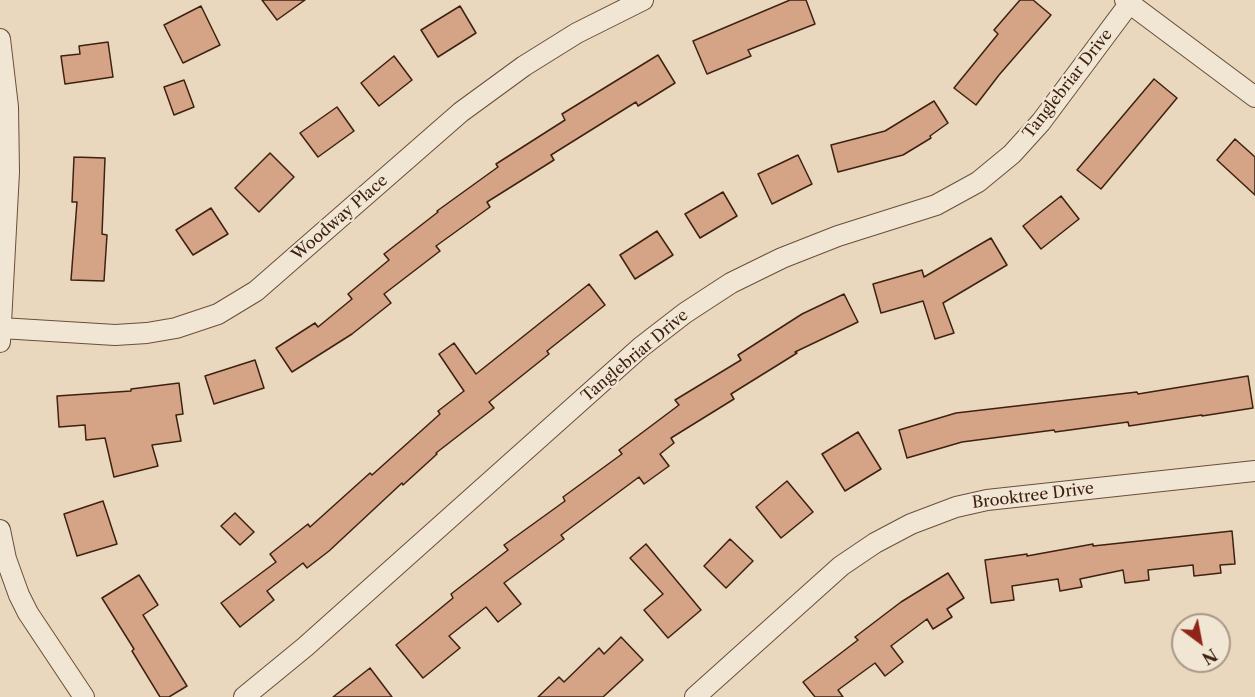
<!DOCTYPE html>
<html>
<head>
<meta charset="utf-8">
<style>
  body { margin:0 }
  #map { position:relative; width:1255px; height:697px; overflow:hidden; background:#e9d8bd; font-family:"Libre Caslon Text",serif }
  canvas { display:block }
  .north { position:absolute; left:1171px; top:613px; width:60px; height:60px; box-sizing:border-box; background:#f1e6d4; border:2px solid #a99786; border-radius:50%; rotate:148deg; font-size:16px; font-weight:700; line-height:24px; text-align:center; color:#3e2110 }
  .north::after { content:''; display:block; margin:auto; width:21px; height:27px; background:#8f2418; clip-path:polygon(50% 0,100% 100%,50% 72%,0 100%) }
</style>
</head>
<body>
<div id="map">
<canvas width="1255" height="697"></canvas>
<div class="north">N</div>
</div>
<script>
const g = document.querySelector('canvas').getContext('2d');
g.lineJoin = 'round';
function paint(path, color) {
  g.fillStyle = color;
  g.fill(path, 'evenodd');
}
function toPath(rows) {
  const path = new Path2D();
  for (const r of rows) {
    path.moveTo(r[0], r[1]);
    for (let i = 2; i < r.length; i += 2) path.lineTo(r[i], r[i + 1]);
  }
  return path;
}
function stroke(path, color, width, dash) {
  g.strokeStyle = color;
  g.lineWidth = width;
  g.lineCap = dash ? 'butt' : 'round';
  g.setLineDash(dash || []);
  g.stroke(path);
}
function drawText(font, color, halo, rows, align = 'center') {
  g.font = font + ' "Libre Caslon Text",serif';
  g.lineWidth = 4.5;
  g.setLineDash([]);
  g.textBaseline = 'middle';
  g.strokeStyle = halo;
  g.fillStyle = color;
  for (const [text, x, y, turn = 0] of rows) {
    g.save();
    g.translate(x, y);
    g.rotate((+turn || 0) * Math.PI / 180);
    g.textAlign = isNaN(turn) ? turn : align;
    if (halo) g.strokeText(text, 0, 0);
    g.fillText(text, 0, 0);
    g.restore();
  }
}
const building = toPath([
  [262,0,305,0,277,20,262,0],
  [790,0,806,0,815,24,748,50,751,56,707,74,693,41,790,0],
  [1020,0,1033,0,1051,15,999,75,976,105,954,88,998,34,994,30,1020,0],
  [201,6,220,45,183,63,164,25,201,6],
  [460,6,476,33,438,57,421,30,460,6],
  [108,42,113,77,65,84,61,56,80,54,79,46,108,42],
  [658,55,675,83,638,106,636,102,551,155,554,160,487,202,490,207,436,246,440,251,384,294,391,303,352,334,292,372,276,348,315,323,318,327,352,299,348,294,389,260,384,254,438,212,437,211,498,167,496,164,565,120,562,114,658,55],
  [394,56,412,80,379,106,361,83,394,56],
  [1154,79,1177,98,1101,189,1077,170,1154,79],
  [184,80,194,107,174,115,164,87,184,80],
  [934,101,948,123,930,136,931,138,903,155,838,172,831,145,885,131,934,101],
  [337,107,354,131,318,157,300,133,337,107],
  [1235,139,1255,157,1255,195,1217,160,1235,139],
  [270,153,294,177,259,212,235,188,270,153],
  [798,155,812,184,772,204,758,174,798,155],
  [74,157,105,158,102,234,107,235,104,281,71,280,77,202,72,202,74,157],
  [723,192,737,216,700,238,685,214,723,192],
  [1061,196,1079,219,1041,249,1023,226,1061,196],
  [211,208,228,234,193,255,176,230,211,208],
  [657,231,673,255,635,279,620,255,657,231],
  [991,238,1007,265,943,303,954,333,935,339,923,301,881,313,873,284,922,270,924,277,991,238],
  [589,284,605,305,547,351,549,354,489,402,494,408,436,453,437,454,403,485,402,483,329,551,307,568,303,563,267,591,274,600,240,627,221,603,276,562,270,554,308,524,310,527,370,473,372,475,440,414,438,411,464,391,439,354,454,343,476,374,589,284],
  [844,294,858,322,795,352,797,353,731,394,734,399,671,438,674,443,660,454,669,466,644,484,639,477,561,535,564,539,504,583,521,604,498,622,486,607,449,636,460,648,423,678,396,645,453,598,451,594,508,550,504,545,565,501,563,497,622,454,619,450,679,405,675,400,741,360,738,355,802,314,844,294],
  [255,360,264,388,214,404,205,376,255,360],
  [1248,376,1253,408,1202,416,1202,415,1129,426,1128,422,1055,432,1054,430,962,442,907,458,899,430,956,413,1137,392,1138,394,1248,376],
  [179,383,183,414,176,415,181,441,152,445,158,466,114,477,105,438,86,440,85,425,59,427,57,396,131,391,131,389,179,383],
  [858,432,881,469,845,491,822,454,858,432],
  [787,481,813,512,781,538,756,507,787,481],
  [103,501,117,544,77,556,64,514,103,501],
  [235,513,254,532,240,545,221,526,235,513],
  [1232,531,1235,564,1220,565,1221,573,1194,576,1193,565,1148,570,1149,580,1125,583,1123,570,1080,579,1082,587,1060,591,1058,579,1012,586,1014,600,991,603,985,560,1027,554,1027,556,1093,544,1093,546,1232,531],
  [730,539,753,561,726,588,704,566,730,539],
  [646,544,701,610,668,638,644,610,663,594,630,558,646,544],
  [948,573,964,598,947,609,952,617,933,629,927,619,891,646,903,662,885,676,875,663,838,690,843,697,815,697,803,682,858,640,855,637,901,602,948,573],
  [139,575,158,605,143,615,187,686,169,697,160,697,132,651,134,649,102,598,139,575],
  [621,637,643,660,603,697,538,697,559,677,564,682,599,648,604,654,621,637],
  [370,668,392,697,333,697,370,668]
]);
paint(building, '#d5a486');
stroke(building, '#3e2110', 1.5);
const street = toPath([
  [1125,0,1255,97],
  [0,39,8,107,9,172,0,342],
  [1,328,115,335,147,333,176,328,218,314,256,291,461,112,524,66,577,33,643,0],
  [0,530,6,559,19,595,28,613,84,697],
  [244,697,305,647,641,347,685,313,731,283,782,258,838,236,936,205,978,182,1012,154,1041,122,1132,0],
  [695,697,841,566,875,543,911,524,956,507,987,500,1255,471]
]);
stroke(street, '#694f3b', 22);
stroke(street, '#f1e6d4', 20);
drawText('16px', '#3e2110', '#f1e6d4', [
  ["Tanglebriar Drive",1068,84,-52],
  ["Woodway Place",340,218,-41],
  ["Tanglebriar Drive",635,356,-40],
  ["Brooktree Drive",1033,496,-7]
]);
</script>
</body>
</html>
